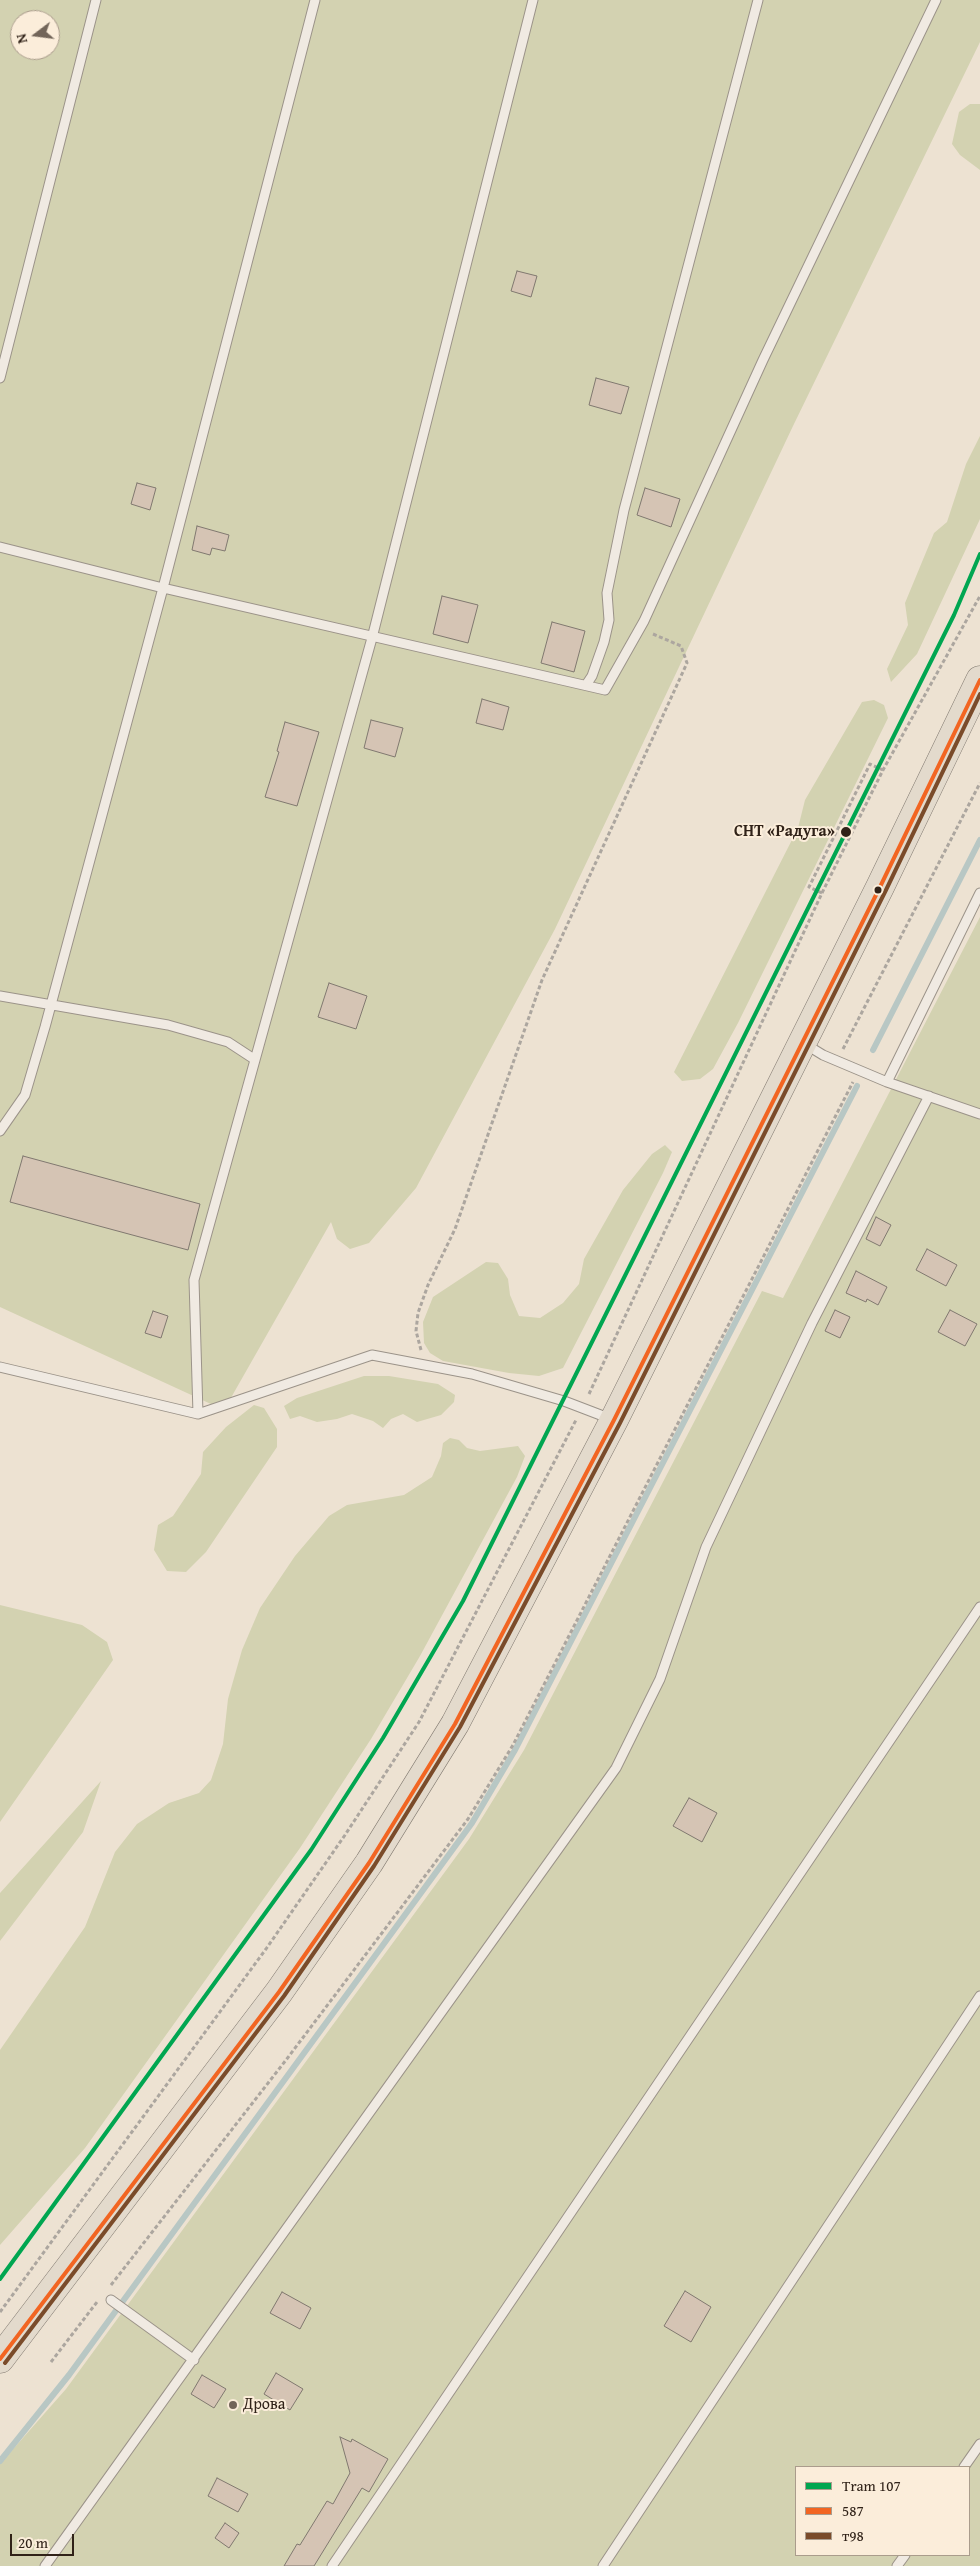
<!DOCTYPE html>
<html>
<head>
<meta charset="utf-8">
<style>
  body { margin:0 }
  #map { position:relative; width:980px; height:2566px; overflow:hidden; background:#ede2d2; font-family:"Gentium Book Plus",serif }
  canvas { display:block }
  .legend { position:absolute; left:795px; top:2466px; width:175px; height:90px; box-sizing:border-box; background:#fbedda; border:1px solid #aa9c8c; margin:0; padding:6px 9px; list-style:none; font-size:15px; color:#302218 }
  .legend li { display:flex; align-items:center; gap:10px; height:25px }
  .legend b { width:25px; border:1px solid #aa9c8c }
  .north { position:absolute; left:10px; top:10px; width:50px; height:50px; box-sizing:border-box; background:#fbedda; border:1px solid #aa9c8c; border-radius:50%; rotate:255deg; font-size:14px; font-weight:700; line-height:20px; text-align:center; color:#302218 }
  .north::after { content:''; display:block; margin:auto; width:18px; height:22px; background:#726559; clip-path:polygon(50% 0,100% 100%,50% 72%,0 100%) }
  .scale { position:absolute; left:10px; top:2534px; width:64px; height:22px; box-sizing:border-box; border:2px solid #302218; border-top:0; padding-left:6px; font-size:15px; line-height:18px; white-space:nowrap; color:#302218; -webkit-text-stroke:4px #fbedda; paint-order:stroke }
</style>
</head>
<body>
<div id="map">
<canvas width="980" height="2566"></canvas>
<ul class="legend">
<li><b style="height:6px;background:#00a651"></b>Tram 107</li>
<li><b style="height:6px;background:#f26522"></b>587</li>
<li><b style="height:6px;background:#7a4b2a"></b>т98</li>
</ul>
<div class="north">N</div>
<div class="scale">20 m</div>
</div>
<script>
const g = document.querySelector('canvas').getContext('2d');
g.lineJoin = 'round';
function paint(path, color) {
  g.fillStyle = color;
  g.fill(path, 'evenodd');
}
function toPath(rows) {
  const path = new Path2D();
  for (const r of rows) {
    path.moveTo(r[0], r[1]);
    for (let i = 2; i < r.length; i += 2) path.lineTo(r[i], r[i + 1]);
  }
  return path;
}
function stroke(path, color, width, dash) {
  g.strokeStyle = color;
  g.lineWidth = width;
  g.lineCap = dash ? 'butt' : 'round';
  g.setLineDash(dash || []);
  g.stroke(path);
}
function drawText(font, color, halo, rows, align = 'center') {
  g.font = font + ' "Gentium Book Plus",serif';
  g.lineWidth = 4;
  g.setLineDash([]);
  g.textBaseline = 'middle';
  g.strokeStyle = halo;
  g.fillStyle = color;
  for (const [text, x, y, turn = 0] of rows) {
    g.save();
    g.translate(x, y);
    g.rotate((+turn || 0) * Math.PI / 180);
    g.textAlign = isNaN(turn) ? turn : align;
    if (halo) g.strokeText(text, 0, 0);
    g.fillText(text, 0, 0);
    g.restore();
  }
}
paint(toPath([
  [0,0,980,0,980,42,793,426,555,929,416,1188,369,1243,350,1249,337,1239,331,1222,224,1410,0,1307],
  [20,20,50,20,50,50,20,50],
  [970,104,980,104,980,170,960,155,952,144,959,112],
  [980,436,980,519,917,654,891,682,887,669,908,625,905,603,934,533,947,522,966,464],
  [874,700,884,705,888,718,738,1023,713,1069,700,1079,682,1081,674,1072,798,828,805,800,862,702],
  [980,917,980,2566,0,2566,0,2464,66,2389,469,1839,524,1750,762,1291,783,1298],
  [796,2467,969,2467,969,2555,796,2555],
  [665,1145,672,1152,663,1173,563,1368,539,1376,509,1373,443,1361,430,1353,424,1343,423,1322,433,1297,486,1262,498,1263,508,1279,510,1295,519,1316,540,1318,563,1303,579,1284,584,1259,623,1190,652,1154],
  [364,1376,389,1376,438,1384,455,1395,454,1402,441,1415,417,1422,403,1414,391,1419,383,1428,373,1421,352,1414,337,1419,317,1422,300,1416,290,1419,284,1406,297,1398],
  [254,1405,264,1408,277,1429,277,1447,206,1552,186,1572,167,1571,154,1550,158,1525,173,1516,201,1474,203,1452,226,1427],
  [450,1438,459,1440,467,1448,480,1451,518,1446,525,1456,517,1477,420,1656,371,1739,300,1848,85,2148,0,2245,0,2050,85,1927,115,1852,137,1824,169,1803,199,1793,211,1780,223,1744,228,1699,242,1650,260,1608,295,1556,329,1516,347,1505,404,1495,432,1477,441,1456,443,1443],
  [0,1605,82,1625,107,1642,113,1660,0,1822],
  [101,1781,83,1832,0,1941,0,1893]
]), '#d3d2b1');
stroke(toPath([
  [873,1050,980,840],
  [0,2461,69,2375,472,1823,515,1750,857,1086]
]), '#b8c7c4', 6);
const building = toPath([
  [517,271,537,276,531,297,511,291,517,271],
  [596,378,629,387,621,414,589,405,596,378],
  [137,483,156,488,150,510,131,504,137,483],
  [645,488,680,499,671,527,637,515,645,488],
  [197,526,229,535,225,551,212,548,210,555,192,550,197,526],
  [442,596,478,605,468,643,433,634,442,596],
  [552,622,585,631,574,672,541,663,552,622],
  [482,699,509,707,503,730,476,723,482,699],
  [371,720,403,728,395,757,364,748,371,720],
  [285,722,319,732,297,806,265,797,279,752,277,751,285,722],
  [329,983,367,996,356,1029,318,1017,329,983],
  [23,1156,200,1204,188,1250,10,1202,23,1156],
  [876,1217,891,1225,880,1246,866,1239,876,1217],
  [927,1249,957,1265,946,1286,916,1270,927,1249],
  [856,1271,887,1287,878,1305,867,1299,866,1302,846,1293,856,1271],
  [835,1310,850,1317,840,1338,825,1331,835,1310],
  [950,1310,977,1324,965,1346,938,1332,950,1310],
  [153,1311,168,1316,161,1338,145,1333,153,1311],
  [689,1798,717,1813,702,1842,673,1826,689,1798],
  [685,2291,711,2307,691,2342,664,2326,685,2291],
  [282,2292,311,2308,300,2329,270,2313,282,2292],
  [276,2373,303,2389,290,2410,264,2394,276,2373],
  [202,2375,226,2389,214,2408,191,2394,202,2375],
  [340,2437,351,2442,352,2439,388,2459,369,2492,362,2488,314,2566,284,2566,297,2544,300,2545,327,2501,333,2504,350,2473,340,2437],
  [217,2478,248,2494,238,2512,208,2496,217,2478],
  [225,2523,239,2533,229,2548,215,2538,225,2523]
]);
paint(building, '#d5c4b4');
stroke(building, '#817970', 1);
const service = toPath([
  [533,0,372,638,194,1280,198,1414,372,1355,472,1374,564,1401,611,1419],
  [0,378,96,0],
  [0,547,163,588,605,690,644,621,763,360,936,0],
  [586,685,592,676,604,642,609,620,607,593,624,510,758,0],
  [0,996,168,1025,228,1042,254,1059],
  [805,1044,823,1055,887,1082,980,1114],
  [887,1082,980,893],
  [0,1131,25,1095,45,1027,163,588,315,0],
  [0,1367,198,1414],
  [111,2300,194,2360],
  [964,2467,980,2444],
  [45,2566,616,1768,660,1679,706,1547,812,1323,929,1096],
  [332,2566,980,1607],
  [603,2566,980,1996],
  [897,2566,905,2555]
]);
const primary = toPath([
  [0,2359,279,1992,369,1863,455,1724,614,1420,880,887,980,680]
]);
stroke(service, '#9b9389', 11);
stroke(primary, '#817970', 29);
stroke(toPath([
  [822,893,809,887,870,764,883,770],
  [843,1049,980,783],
  [421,1350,416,1331,418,1313,428,1285,455,1229,542,980,687,663,681,646,653,634],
  [589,1394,822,893,883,770,980,596],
  [111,2285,286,2060,468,1819,513,1745,853,1082],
  [0,2312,266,1949,345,1835,419,1722,576,1420],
  [51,2362,97,2302]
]), '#aca69f', 3, [4, 2.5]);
stroke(service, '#f0eae2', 9);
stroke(primary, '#e3dacc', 28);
stroke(toPath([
  [0,2359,279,1992,369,1863,455,1724,614,1420,880,887,980,680]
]), '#f26522', 4);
stroke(toPath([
  [5,2363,284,1996,374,1866,460,1727,620,1423,886,890,980,694]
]), '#7a4b2a', 4);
stroke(toPath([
  [0,2279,311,1850,383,1738,463,1601,954,615,980,554]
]), '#00a651', 4);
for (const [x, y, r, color] of [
  [846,832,6,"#302218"],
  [878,890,4.5,"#302218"],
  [233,2405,5,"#726559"]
]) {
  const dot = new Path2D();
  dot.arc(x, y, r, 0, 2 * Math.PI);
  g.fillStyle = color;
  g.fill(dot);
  stroke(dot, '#fbedda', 2);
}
drawText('bold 16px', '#302218', '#fbedda', [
  ["СНТ «Радуга»",835,832]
], 'right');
drawText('16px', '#302218', '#fbedda', [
  ["Дрова",243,2405]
], 'left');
</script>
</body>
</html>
